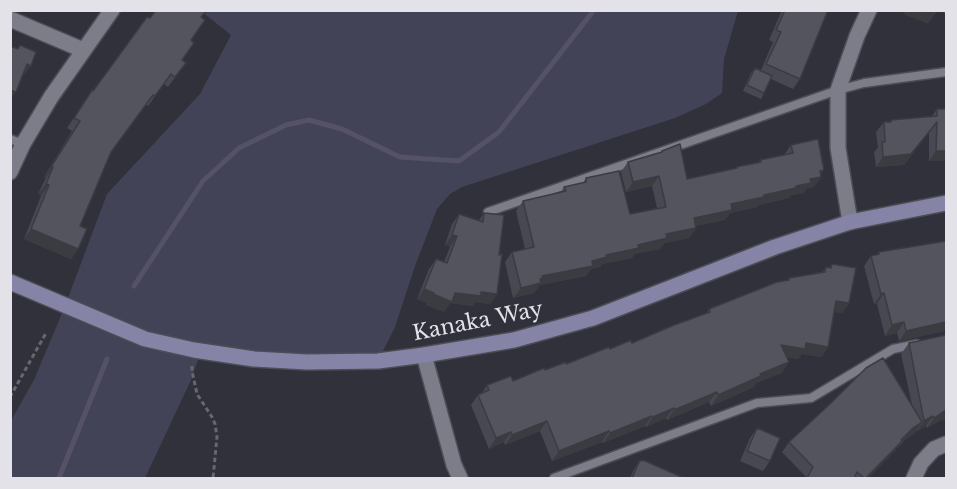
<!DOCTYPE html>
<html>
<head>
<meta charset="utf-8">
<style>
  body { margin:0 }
  #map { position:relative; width:957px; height:489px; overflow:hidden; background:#31313c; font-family:"Libre Baskerville",serif }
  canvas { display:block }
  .frame { position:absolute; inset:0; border:12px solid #e2e2e8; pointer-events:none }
</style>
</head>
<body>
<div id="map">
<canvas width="957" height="489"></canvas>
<div class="frame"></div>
</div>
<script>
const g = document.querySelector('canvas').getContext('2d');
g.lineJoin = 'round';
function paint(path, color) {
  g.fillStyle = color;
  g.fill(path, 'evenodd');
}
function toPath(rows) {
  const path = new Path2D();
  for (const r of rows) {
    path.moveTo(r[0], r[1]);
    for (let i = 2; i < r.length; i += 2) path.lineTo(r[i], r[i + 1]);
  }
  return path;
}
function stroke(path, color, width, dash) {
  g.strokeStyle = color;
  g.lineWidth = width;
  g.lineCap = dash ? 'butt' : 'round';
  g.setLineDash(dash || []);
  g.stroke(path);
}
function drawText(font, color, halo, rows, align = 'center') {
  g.font = font + ' "Libre Baskerville",serif';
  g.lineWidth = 4.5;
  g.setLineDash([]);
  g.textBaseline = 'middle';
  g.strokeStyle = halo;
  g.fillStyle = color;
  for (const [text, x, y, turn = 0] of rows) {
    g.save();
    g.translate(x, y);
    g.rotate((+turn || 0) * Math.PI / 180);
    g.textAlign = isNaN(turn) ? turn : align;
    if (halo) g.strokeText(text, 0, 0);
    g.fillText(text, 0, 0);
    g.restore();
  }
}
paint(toPath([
  [201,11,738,11,724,59,722,93,706,104,675,118,462,187,450,194,437,209,415,266,395,327,378,361,201,351,191,380,145,478,11,478,10,425,13,417,34,380,65,306,107,194,200,94,231,35]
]), '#434358');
stroke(toPath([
  [134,286,203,181,239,148,286,125,309,120,342,129,400,157,459,161,499,132,594,10],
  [59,478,107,359]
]), '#545264', 5);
const service = toPath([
  [10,139,23,144],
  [488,212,838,90,864,83,946,72],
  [554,478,757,403,811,398,893,349,917,344]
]);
const minor = toPath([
  [10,19,83,50],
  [10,172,23,144,51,97,112,10],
  [850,222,838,148,838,90,857,36,869,10],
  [424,355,454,465,460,478],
  [914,478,921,463,934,449,946,444]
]);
const secondary = toPath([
  [10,282,145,339,194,350,254,359,307,362,378,361,424,355,514,340,593,318,775,247,850,222,946,203]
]);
stroke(service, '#4d4d55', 11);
stroke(minor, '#4d4d55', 18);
stroke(secondary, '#4d4d55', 18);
stroke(toPath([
  [192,366,192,371,197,394,212,417,215,424,217,437,213,478],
  [10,397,46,333]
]), '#676770', 3, [4.5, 3]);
stroke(service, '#7d7d89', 8);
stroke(minor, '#7d7d89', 15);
stroke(secondary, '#8584a6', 15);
paint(toPath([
  [782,10,828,10,800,79,793,89,771,79,761,99,743,91,751,73,755,68,761,70,773,42,769,40],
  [939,10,946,10,946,14],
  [202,17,191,40,183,60,186,63,168,87,164,84,148,106,146,105,111,153,80,226,78,249,71,259,24,239,41,196,38,194,46,178,44,177,72,131,67,128,87,98,93,91],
  [937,109,946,109,946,161,929,161,929,132,904,165,876,167,874,152,878,148,876,132,884,122,890,122,891,120,932,116],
  [791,145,821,175,821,177,814,187,807,188,804,193,791,195,789,198,759,205,757,207,730,213,725,220,695,226,696,228,689,238,664,243,660,249,634,254,632,258,602,264,600,267,591,269,586,276,540,285,534,293,513,298,505,262,512,252,525,249,516,211,523,201,561,192,564,187,583,183,586,178,630,214,657,208,652,186,626,192,621,172,628,162,660,153,662,151,687,179,735,169,736,167,759,162,760,160,784,155],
  [484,213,499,255,497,294,490,304,476,302,473,306,450,303,444,312,426,305,427,303,417,299,429,269,436,259,444,262,450,247,445,245,452,224,459,214,479,220],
  [879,252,945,331,899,341,897,333,885,336,877,304,874,304,864,266,871,256,877,255],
  [832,264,849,303,842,313,834,312,828,347,821,357,802,354,798,359,787,357,782,373,756,383,754,387,711,406,709,402,667,420,666,418,646,427,645,426,603,443,602,442,552,461,540,431,505,445,504,442,489,449,471,405,478,395,482,393,487,385,513,381,566,364,610,349,632,343,706,314,709,309,788,280,789,278,822,273,826,267,829,268],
  [909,343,939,421,927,428,926,426,917,431,917,430,915,433,906,439,868,478,805,478,806,477,782,452,789,442,912,405,901,354],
  [757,428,770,461,763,471,740,461,750,438],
  [640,460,684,478,630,478,633,471]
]), '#484852');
paint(toPath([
  [906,10,927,10,935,14,928,24,903,14],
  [27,64,31,66,23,76,20,75],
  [10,90,16,92,10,99],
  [937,122,904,165,876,167,883,157],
  [936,151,946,151,946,161,929,161],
  [51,167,53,167,46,178,44,177],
  [824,170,819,177,821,177,814,187,807,188,804,193,791,195,789,198,759,205,757,207,730,213,725,220,687,228,694,218,731,204,796,186,810,179,820,171],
  [659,176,652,186,626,192,633,182],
  [46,184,49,185,41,196,38,194],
  [696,228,689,238,664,243,660,249,634,254,632,258,602,264,600,267,591,269,586,276,540,285,534,293,513,298,521,288,542,276,638,245,666,234],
  [31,229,78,249,71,259,24,239],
  [452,235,457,236,450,247,445,245],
  [424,289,434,293,427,303,417,299],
  [481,292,497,294,490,304,476,302,473,306,450,303,444,312,426,305,433,294],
  [884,293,877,304,874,304,881,294],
  [836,301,849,303,842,313,829,311],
  [904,322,897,333,885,336,892,325],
  [946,322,946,331,945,331,899,341,906,331],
  [806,343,828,347,821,357,802,354,798,359,774,355,781,345],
  [789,362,782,373,756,383,754,387,711,406,718,395,760,374],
  [717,392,709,402,667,420,674,410],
  [674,408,666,418,646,427,653,417],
  [946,410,946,420,939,421,927,428,934,418],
  [652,416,645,426,603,443,610,433],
  [933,416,926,426,917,431,924,421],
  [547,421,540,431,505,445,512,435],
  [922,422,915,433,906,439,900,444,895,451,868,478,866,478,901,440,913,428],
  [609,431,602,442,552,461,559,451],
  [511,432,504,442,489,449,496,438]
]), '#3b3b42');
const building = toPath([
  [156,10,207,10,201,17,205,20,191,40,194,43,182,60,186,63,175,77,171,74,155,96,153,95,111,152,80,226,87,229,78,249,31,229,49,185,46,184,53,167,51,167,80,121,74,118,87,98,92,90,93,91,147,17,150,18,156,10],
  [785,10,828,10,800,79,766,64,781,32,776,30,785,10],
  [927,10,936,10,935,14,927,10],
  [20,45,36,52,31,66,27,64,16,92,10,90,10,46,18,49,20,45],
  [755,68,772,76,764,93,747,85,755,68],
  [937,109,946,109,946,151,936,151,937,122,911,154,883,157,882,142,885,142,884,122,891,122,891,120,937,116,937,109],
  [818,139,824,170,820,171,821,177,810,179,811,183,796,186,796,188,764,195,764,197,731,204,732,210,694,218,696,228,666,234,667,238,638,245,639,248,606,255,607,257,592,261,593,266,542,276,543,278,540,279,541,283,521,288,512,252,534,247,523,201,566,191,564,187,586,182,586,178,619,171,630,214,666,207,659,176,633,182,628,162,662,152,662,151,680,144,687,179,737,168,736,167,761,162,760,160,793,153,791,145,818,139],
  [484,213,504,215,499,255,502,254,497,294,481,292,481,296,455,293,452,302,433,294,434,293,424,289,436,259,447,263,457,236,452,235,459,214,483,222,484,213],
  [946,241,946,322,906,331,904,322,892,325,884,293,881,294,871,256,879,254,879,252,946,241],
  [832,264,856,268,849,303,836,301,828,347,806,343,805,349,781,345,789,362,760,374,761,376,718,395,717,392,674,410,674,408,653,417,652,416,610,433,609,431,559,451,547,421,512,435,511,432,496,438,478,395,489,390,487,385,511,376,513,381,544,368,545,370,566,362,566,364,609,347,610,349,631,340,632,343,674,325,710,312,709,309,777,282,789,280,789,278,825,272,826,267,831,268,832,264],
  [946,335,946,410,934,418,933,416,924,421,909,343,946,335],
  [883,358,922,422,913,428,901,440,902,441,866,478,864,478,857,472,854,478,807,478,813,467,789,442,831,403,866,368,883,358],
  [757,428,780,438,770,461,747,451,757,428],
  [640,460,642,461,643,460,684,478,632,478,640,460]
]);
paint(building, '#54545f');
stroke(building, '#3b3b42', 1.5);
drawText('21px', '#e2e2e8', '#31313c', [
  ["Kanaka Way",478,322,-11]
]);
</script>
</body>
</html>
